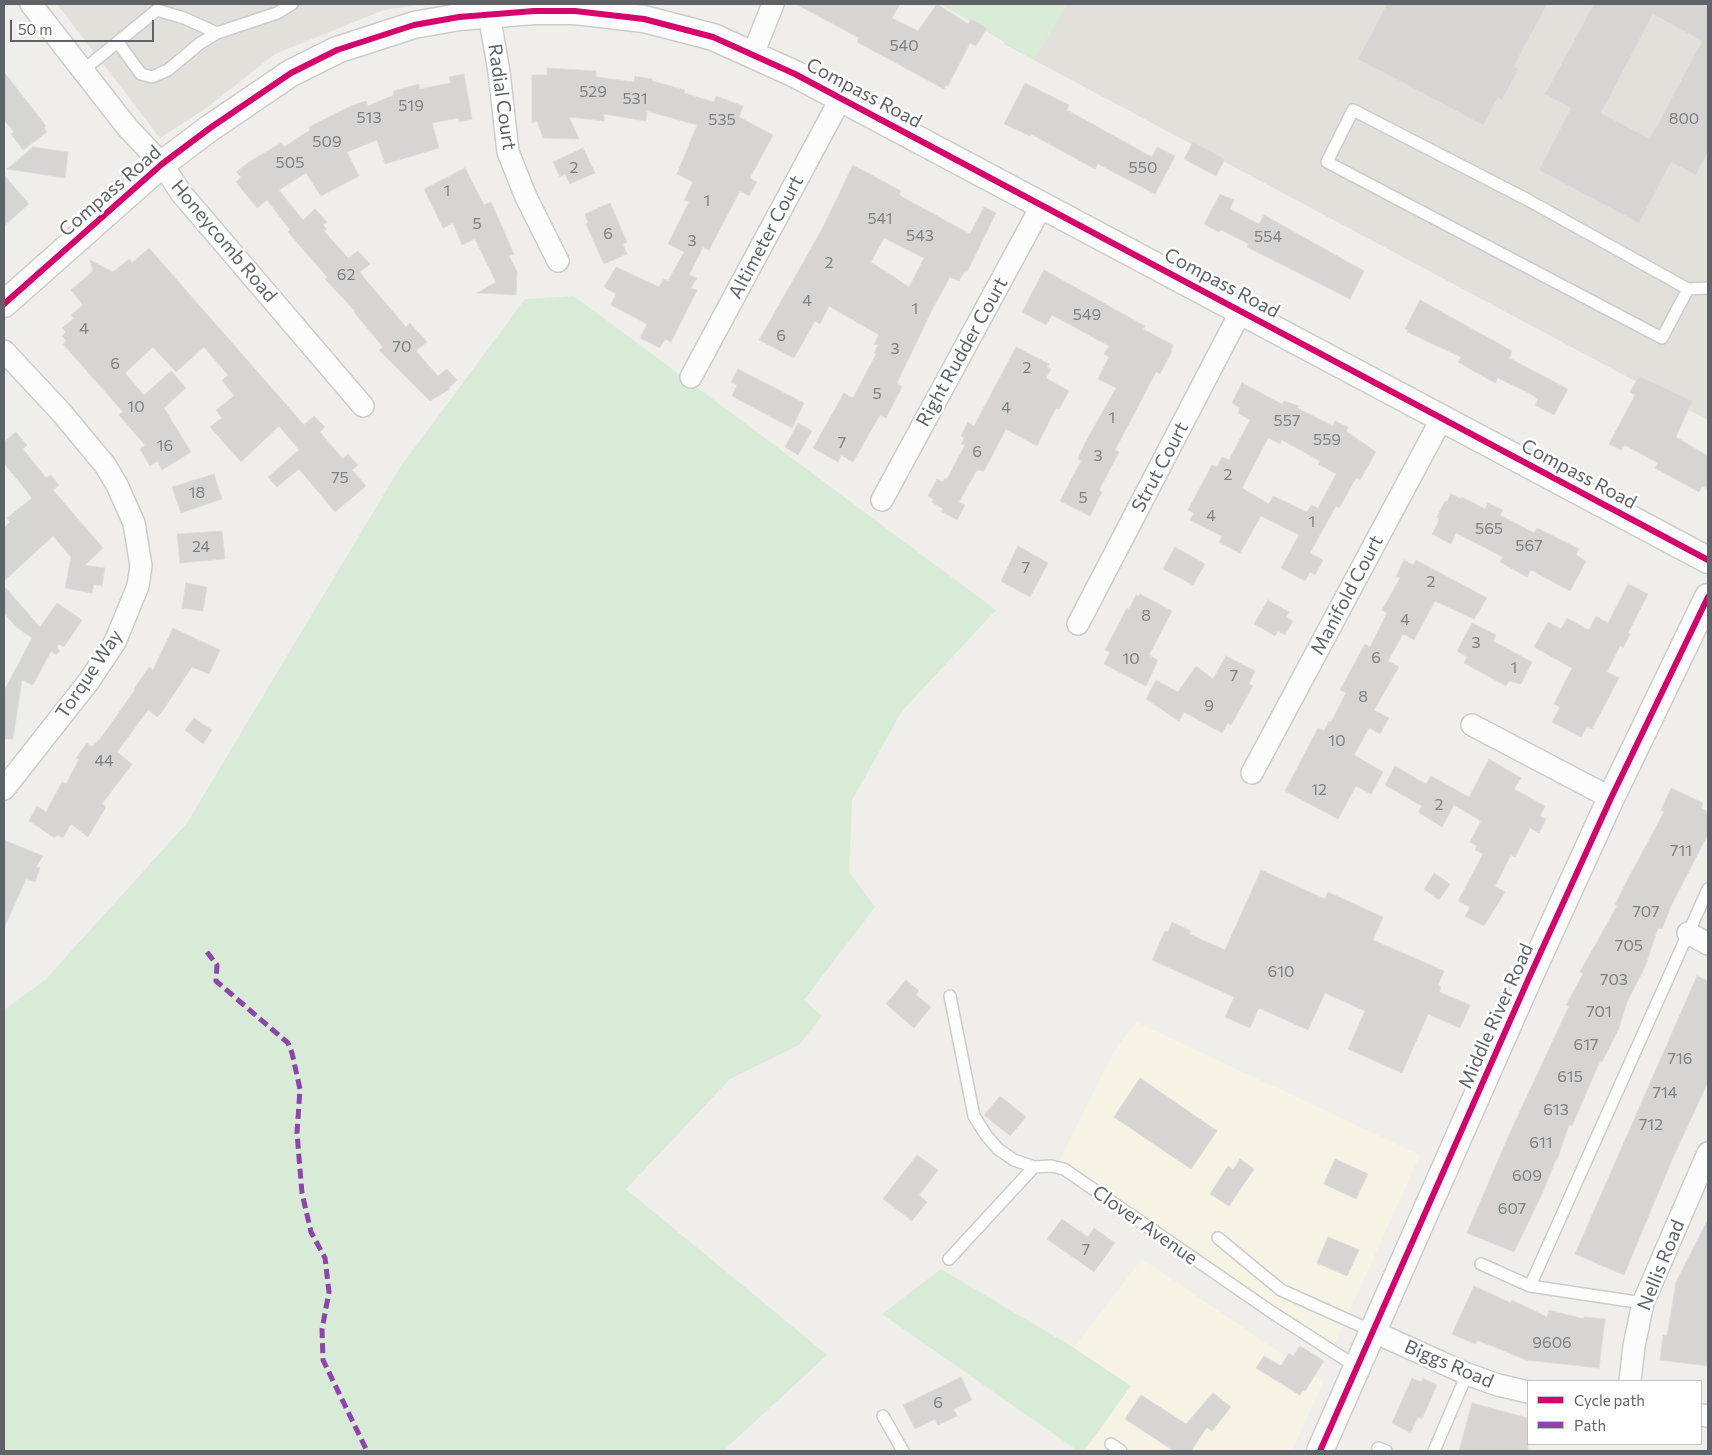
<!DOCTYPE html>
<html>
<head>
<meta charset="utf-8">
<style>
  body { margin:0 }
  #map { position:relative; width:1712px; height:1455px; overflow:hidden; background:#efeeea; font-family:Commissioner,sans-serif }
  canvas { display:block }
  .frame { position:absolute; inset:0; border:5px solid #5f6368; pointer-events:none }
  .legend { position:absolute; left:1527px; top:1380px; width:175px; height:65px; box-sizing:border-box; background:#fff; border:1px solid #bfc1c3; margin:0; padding:6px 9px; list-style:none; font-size:15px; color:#5f6368 }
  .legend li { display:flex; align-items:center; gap:10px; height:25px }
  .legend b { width:25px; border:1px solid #bfc1c3 }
  .scale { position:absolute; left:10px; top:20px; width:144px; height:22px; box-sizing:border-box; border:2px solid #5f6368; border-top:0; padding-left:6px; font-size:15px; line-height:18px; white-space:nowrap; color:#5f6368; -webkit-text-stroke:4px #fff; paint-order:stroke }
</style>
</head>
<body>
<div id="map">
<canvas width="1712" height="1455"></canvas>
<div class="frame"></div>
<ul class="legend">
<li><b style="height:6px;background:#d6006c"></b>Cycle path</li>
<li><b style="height:6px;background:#8e44ad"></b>Path</li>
</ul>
<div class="scale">50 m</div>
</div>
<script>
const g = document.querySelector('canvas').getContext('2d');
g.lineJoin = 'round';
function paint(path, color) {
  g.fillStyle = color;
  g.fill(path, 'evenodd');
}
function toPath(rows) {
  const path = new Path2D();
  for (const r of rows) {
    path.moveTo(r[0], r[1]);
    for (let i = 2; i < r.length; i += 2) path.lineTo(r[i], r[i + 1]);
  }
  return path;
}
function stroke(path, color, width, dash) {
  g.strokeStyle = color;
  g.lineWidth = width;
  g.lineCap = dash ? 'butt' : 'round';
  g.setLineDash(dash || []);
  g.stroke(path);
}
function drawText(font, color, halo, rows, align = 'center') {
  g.font = font + ' Commissioner,sans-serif';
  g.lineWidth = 5;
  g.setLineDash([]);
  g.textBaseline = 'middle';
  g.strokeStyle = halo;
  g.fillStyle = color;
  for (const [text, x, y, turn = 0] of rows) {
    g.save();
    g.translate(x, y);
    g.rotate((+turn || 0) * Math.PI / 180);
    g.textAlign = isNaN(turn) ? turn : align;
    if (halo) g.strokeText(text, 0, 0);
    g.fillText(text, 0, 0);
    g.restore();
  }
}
paint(toPath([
  [1136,1022,1420,1155,1333,1347,1058,1163,1115,1050],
  [1142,1259,1323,1382,1292,1451,1084,1451,1130,1386,1074,1348]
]), '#f7f3e4');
paint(toPath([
  [57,4,424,4,384,10,275,54,205,109,160,138],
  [1022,4,1708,4,1708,420,1004,44]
]), '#e2e0da');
paint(toPath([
  [941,4,1068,4,1034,60],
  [574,296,996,610,902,711,852,800,849,872,875,907,804,1000,822,1016,799,1045,730,1079,626,1189,827,1355,723,1451,4,1451,4,1010,46,979,187,823,399,469,525,299],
  [941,1269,1074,1348,1131,1386,1084,1451,1078,1451,882,1314]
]), '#d8ebd6');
const building = toPath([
  [796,4,900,4,892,18,918,31,937,4,968,24,971,19,987,28,976,46,970,43,948,86,946,85,944,89,857,42,859,38,796,4],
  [1387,4,1547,4,1514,66,1518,69,1502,100,1498,97,1483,125,1358,59,1387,4],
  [1594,4,1708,4,1708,152,1696,175,1671,162,1639,223,1539,170,1571,108,1545,94,1594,4],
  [1653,14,1702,41,1650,139,1601,113,1653,14],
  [547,68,596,71,596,77,634,82,635,76,652,79,652,81,685,90,684,93,714,102,716,96,743,106,739,117,773,135,750,178,757,182,749,196,740,191,709,250,703,247,689,275,697,278,691,288,697,290,671,342,665,339,660,348,640,338,647,324,611,305,616,294,604,287,616,267,659,287,664,279,668,281,684,252,668,244,689,202,684,200,693,182,677,174,697,125,647,111,646,121,604,114,604,121,569,117,579,139,543,138,537,121,532,123,532,75,547,75,547,68],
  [4,72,46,126,44,128,47,132,23,150,11,134,14,132,4,120,4,72],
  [464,74,472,119,459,122,458,118,432,123,439,148,385,164,377,140,347,152,359,176,321,196,306,173,279,190,303,220,315,209,327,222,323,225,327,229,324,231,348,258,358,251,370,264,360,272,365,279,406,327,410,323,427,342,416,351,438,376,447,369,457,380,449,388,450,389,430,401,379,350,383,347,354,312,355,311,325,279,327,277,288,232,290,230,267,200,257,208,236,182,241,177,236,172,249,162,281,143,284,147,310,130,309,127,351,106,366,101,368,106,394,95,393,91,419,84,420,89,451,83,449,77,464,74],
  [1025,83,1069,105,1067,110,1152,157,1157,147,1175,156,1155,194,1098,164,1095,169,1031,134,1030,136,1004,124,1025,83],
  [1193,142,1225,159,1216,176,1184,159,1193,142],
  [33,147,68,152,65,178,7,169,33,147],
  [583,148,595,173,570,184,565,174,560,177,553,162,583,148],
  [853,165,901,191,899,195,970,234,984,207,996,213,967,272,965,271,959,281,950,277,932,310,897,383,902,387,886,418,880,415,853,462,841,455,838,462,813,448,844,393,853,398,876,354,874,353,878,345,874,344,879,335,829,306,820,324,815,321,794,358,759,340,821,231,853,165],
  [884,238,924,258,909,287,871,262,884,238],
  [465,168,484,205,491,202,514,254,509,256,517,271,516,295,477,293,496,282,475,239,462,245,453,223,443,228,424,189,465,168],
  [4,175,29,204,4,226,4,175],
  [1220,194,1234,200,1230,209,1259,224,1264,215,1364,271,1350,299,1247,247,1249,244,1221,230,1219,232,1204,224,1220,194],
  [610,203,627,242,623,244,627,254,604,264,586,224,588,223,585,214,610,203],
  [149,248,304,425,314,416,325,427,320,432,343,459,348,454,358,465,352,470,366,486,335,512,299,469,277,487,268,477,299,450,279,426,241,462,210,427,222,418,216,410,234,396,222,380,228,375,204,347,176,372,153,347,125,373,144,395,171,371,186,388,164,408,191,452,162,470,157,461,150,466,140,449,145,445,119,415,123,412,63,344,66,340,62,336,66,332,62,328,74,318,71,315,83,305,71,290,93,271,90,260,113,272,129,259,132,263,149,248],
  [1044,270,1145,326,1143,329,1173,345,1171,350,1172,351,1160,374,1156,372,1115,450,1119,452,1099,490,1102,492,1090,516,1060,501,1081,461,1078,459,1085,443,1116,388,1098,379,1109,357,1104,354,1109,346,1052,315,1046,325,1022,312,1044,270],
  [1420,300,1512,351,1509,358,1568,389,1554,415,1535,405,1538,399,1527,392,1498,378,1495,383,1458,362,1461,357,1407,332,1408,330,1405,329,1420,300],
  [1016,347,1049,364,1047,367,1051,369,1046,378,1069,391,1059,409,1056,408,1037,446,1006,429,984,471,977,470,959,502,965,505,957,520,941,511,943,509,932,502,933,499,928,496,937,479,943,482,945,478,947,479,965,445,961,444,964,438,961,436,968,422,974,426,1016,347],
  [738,369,804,403,792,428,732,396,737,385,731,382,738,369],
  [1639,376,1692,401,1676,437,1708,456,1708,489,1702,486,1699,492,1655,468,1658,463,1625,445,1621,450,1609,444,1635,395,1630,392,1639,376],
  [1242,383,1282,404,1284,401,1299,406,1297,408,1333,426,1335,421,1348,427,1346,431,1376,452,1360,480,1356,478,1339,508,1336,506,1310,553,1323,560,1315,575,1310,572,1305,581,1281,568,1299,535,1261,516,1240,553,1219,542,1222,536,1190,520,1194,513,1188,510,1212,465,1217,467,1222,457,1229,460,1250,420,1238,413,1240,408,1232,403,1242,383],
  [1268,438,1280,444,1282,440,1320,461,1318,464,1336,474,1318,508,1311,505,1307,512,1273,496,1269,504,1242,488,1268,438],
  [798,423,812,431,798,455,785,447,798,423],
  [16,432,27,445,23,449,46,478,51,475,59,485,53,490,103,548,85,565,105,568,102,586,94,584,92,593,65,588,71,557,53,536,4,581,4,528,10,522,7,518,32,498,4,463,4,442,16,432],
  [214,474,222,499,181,513,172,487,214,474],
  [1451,494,1461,499,1462,497,1485,509,1488,503,1503,510,1500,515,1534,533,1537,528,1579,549,1576,555,1586,561,1570,591,1531,570,1527,577,1500,562,1503,557,1456,533,1451,544,1432,534,1438,523,1439,518,1437,517,1445,501,1447,502,1451,494],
  [222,531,225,559,180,563,177,534,222,531],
  [1018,546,1048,563,1030,597,1001,581,1018,546],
  [1175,547,1205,564,1193,585,1163,569,1175,547],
  [1404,560,1413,565,1416,560,1487,598,1474,619,1435,601,1414,640,1403,634,1388,661,1399,667,1374,710,1389,718,1380,734,1369,728,1354,755,1383,772,1371,794,1356,786,1338,819,1285,791,1318,728,1324,731,1329,721,1331,722,1346,693,1340,690,1365,644,1370,647,1387,613,1382,610,1400,578,1396,576,1404,560],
  [186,583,207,587,203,611,182,608,186,583],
  [1628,584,1648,594,1628,633,1630,634,1623,648,1620,646,1607,672,1619,678,1592,729,1587,727,1581,737,1552,722,1560,707,1554,704,1572,668,1534,647,1548,622,1561,629,1567,618,1589,630,1596,616,1608,623,1628,584],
  [4,586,40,627,57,603,82,620,64,647,59,644,57,647,60,651,56,655,51,651,33,685,22,680,13,739,4,739,4,691,32,638,15,626,4,613,4,586],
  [1140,594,1172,611,1149,655,1158,660,1146,686,1104,664,1110,652,1105,650,1127,608,1129,609,1136,595,1139,596,1140,594],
  [1268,600,1289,612,1286,617,1293,621,1285,635,1278,631,1275,636,1254,624,1268,600],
  [1472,623,1496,635,1493,641,1532,662,1521,684,1509,681,1506,686,1464,663,1467,657,1457,651,1472,623],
  [173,628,220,650,209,674,192,667,161,713,157,717,148,710,117,752,132,764,102,804,106,807,88,837,71,824,63,838,57,835,55,838,29,821,37,806,46,812,62,782,66,784,79,759,76,758,87,743,92,747,100,739,135,690,134,689,149,667,153,670,173,628],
  [1226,656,1255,671,1249,684,1253,686,1231,725,1228,723,1222,733,1184,712,1179,721,1146,699,1156,680,1178,692,1196,666,1213,679,1226,656],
  [194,718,212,730,203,744,185,730,194,718],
  [1489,759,1521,778,1514,789,1545,806,1540,816,1546,819,1539,833,1530,828,1515,857,1511,855,1495,886,1505,892,1484,926,1465,916,1470,907,1458,901,1483,854,1475,850,1477,846,1470,842,1481,821,1454,805,1442,827,1418,812,1422,806,1385,785,1395,766,1426,784,1431,776,1469,797,1489,759],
  [1671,788,1703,803,1701,808,1708,812,1708,834,1671,906,1662,929,1658,928,1645,967,1627,1002,1619,1028,1602,1062,1600,1061,1572,1126,1569,1125,1557,1160,1556,1159,1543,1192,1514,1252,1467,1233,1508,1137,1569,1006,1566,1005,1583,974,1580,972,1617,906,1615,905,1629,877,1664,812,1661,810,1671,788],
  [4,840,43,856,36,867,40,868,35,882,26,879,4,928,4,840],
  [1261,870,1325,899,1328,892,1383,917,1373,940,1444,971,1438,985,1441,987,1439,992,1470,1005,1460,1028,1428,1014,1402,1073,1348,1049,1365,1011,1325,993,1308,1030,1259,1008,1250,1028,1225,1017,1234,997,1152,960,1165,931,1168,932,1172,922,1191,931,1189,934,1225,950,1261,870],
  [1434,873,1450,884,1439,900,1424,889,1434,873],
  [1697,976,1708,981,1708,1082,1672,1160,1624,1275,1575,1254,1697,976],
  [906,980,919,991,916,995,931,1007,914,1028,886,1004,906,980],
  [1140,1078,1217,1131,1191,1169,1114,1117,1140,1078],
  [1000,1096,1026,1117,1010,1136,984,1115,1000,1096],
  [917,1155,938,1170,919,1195,927,1202,912,1221,883,1199,917,1155],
  [1240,1159,1254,1169,1229,1206,1210,1194,1228,1166,1233,1170,1240,1159],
  [1335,1159,1368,1174,1356,1199,1324,1184,1335,1159],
  [1062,1219,1088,1237,1094,1228,1115,1243,1094,1272,1047,1239,1062,1219],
  [1708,1219,1708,1366,1660,1360,1663,1335,1667,1336,1676,1282,1708,1219],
  [1328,1237,1359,1250,1347,1276,1317,1263,1328,1237],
  [1474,1286,1511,1303,1512,1300,1547,1317,1549,1310,1584,1319,1584,1317,1605,1319,1599,1368,1526,1360,1477,1340,1475,1344,1452,1334,1474,1286],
  [1300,1346,1324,1361,1305,1391,1303,1390,1300,1395,1256,1368,1264,1356,1281,1366,1289,1353,1293,1356,1300,1346],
  [961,1377,972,1400,954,1409,957,1416,938,1425,935,1419,915,1429,903,1405,961,1377],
  [1412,1378,1421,1382,1423,1378,1437,1385,1422,1419,1418,1417,1411,1432,1409,1432,1392,1423,1412,1378],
  [1213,1393,1231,1407,1212,1431,1207,1427,1191,1451,1174,1451,1125,1419,1141,1395,1186,1424,1213,1393],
  [1472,1403,1528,1418,1528,1451,1459,1451,1472,1403]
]);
paint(building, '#d6d5d3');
stroke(building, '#deddd9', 1);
const service = toPath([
  [119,44,141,74,152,77,168,70,199,44,217,33,277,13,292,4],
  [82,71,157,10,184,18,217,33],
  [1688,289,1662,338,1327,162,1353,110,1528,200,1688,289,1708,288],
  [950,996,974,1116,986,1135,998,1149,1014,1160,1034,1167],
  [1218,1238,1281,1290,1372,1331],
  [949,1259,1034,1167,1051,1166,1064,1169,1273,1313,1357,1367],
  [1481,1264,1530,1286],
  [1643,1303,1530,1286,1708,889],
  [883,1416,903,1451],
  [1111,1444,1121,1451],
  [1378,1448,1386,1451],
  [1434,1451,1467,1374]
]);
const minor = toPath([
  [31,4,127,127,162,164,181,193,363,406],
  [489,14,499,72,508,152,526,197,558,261],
  [753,54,773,4],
  [4,351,61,412,105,465,117,485,134,523,141,566,138,586,115,642,89,681,4,789],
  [691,377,841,98],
  [882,500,1042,205],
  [1078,624,1241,311],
  [1472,725,1611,798],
  [1252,773,1442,418],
  [1688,933,1708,944],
  [1372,1331,1467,1374,1498,1385,1528,1392],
  [1630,1381,1634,1346,1643,1303,1708,1153],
  [1701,1415,1708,1416]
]);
const tertiary = toPath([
  [4,304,162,164,210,128,291,73,337,50,414,25,459,17,534,11,575,11,644,19,713,37,795,74,1708,560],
  [1320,1451,1528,980,1611,798,1708,597]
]);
stroke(service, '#cbcccc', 14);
stroke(minor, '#cbcccc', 24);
stroke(tertiary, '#cbcccc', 29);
stroke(service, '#fdfcfc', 11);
stroke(minor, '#fdfcfc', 21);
stroke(tertiary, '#fdfcfc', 26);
stroke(toPath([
  [207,952,217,965,216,981,288,1043,292,1053,300,1089,297,1133,302,1193,311,1232,325,1258,329,1292,322,1329,323,1360,367,1451]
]), '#8e44ad', 5, [10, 5]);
stroke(toPath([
  [4,304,162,164,210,128,291,73,337,50,414,25,459,17,534,11,575,11,644,19,713,37,795,74,1708,560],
  [1320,1451,1528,980,1611,798,1708,597]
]), '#d6006c', 6);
drawText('16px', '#7e8184', null, [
  ["540",904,46],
  ["529",593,92],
  ["531",635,99],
  ["519",411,106],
  ["513",369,118],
  ["800",1684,119],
  ["535",722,120],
  ["509",327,142],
  ["505",290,163],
  ["2",574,168],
  ["550",1143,168],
  ["1",447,191],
  ["1",707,201],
  ["541",880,219],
  ["5",477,224],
  ["6",608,234],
  ["543",920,236],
  ["554",1268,237],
  ["3",692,241],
  ["2",829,263],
  ["62",346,275],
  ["4",807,301],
  ["1",915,309],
  ["549",1087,315],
  ["4",84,329],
  ["6",781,336],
  ["70",402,347],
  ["3",895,349],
  ["6",115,364],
  ["2",1027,368],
  ["5",877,394],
  ["10",136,407],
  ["4",1006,408],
  ["1",1112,418],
  ["557",1287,421],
  ["559",1327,440],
  ["7",842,443],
  ["16",165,446],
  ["6",977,452],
  ["3",1098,456],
  ["2",1228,475],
  ["75",340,478],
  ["18",197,493],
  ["5",1083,498],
  ["4",1211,516],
  ["1",1312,522],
  ["565",1489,529],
  ["567",1529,546],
  ["24",201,547],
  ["7",1026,568],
  ["2",1431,582],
  ["8",1146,616],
  ["4",1405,620],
  ["3",1476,643],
  ["6",1376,658],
  ["10",1131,659],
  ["1",1514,668],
  ["7",1234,676],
  ["8",1363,697],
  ["9",1209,706],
  ["10",1337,741],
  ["44",104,761],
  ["12",1319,790],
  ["2",1439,805],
  ["711",1681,851],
  ["707",1646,912],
  ["705",1629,946],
  ["610",1281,972],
  ["703",1614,980],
  ["701",1599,1012],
  ["617",1586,1045],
  ["716",1680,1059],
  ["615",1570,1077],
  ["714",1665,1093],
  ["613",1556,1110],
  ["712",1651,1125],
  ["611",1541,1143],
  ["609",1527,1176],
  ["607",1512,1209],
  ["7",1086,1250],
  ["9606",1552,1343],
  ["6",938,1403]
]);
drawText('19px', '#5f6368', '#fff', [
  ["Compass Road",864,93,28],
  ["Radial Court",502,97,82],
  ["Compass Road",110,191,-41],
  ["Altimeter Court",766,237,-62],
  ["Honeycomb Road",224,241,50],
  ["Compass Road",1222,283,28],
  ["Right Rudder Court",962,352,-61],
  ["Strut Court",1160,467,-62],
  ["Compass Road",1579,474,28],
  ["Manifold Court",1347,595,-62],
  ["Torque Way",89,674,-56],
  ["Middle River Road",1496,1016,-66],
  ["Clover Avenue",1145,1225,35],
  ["Nellis Road",1661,1265,-68],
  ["Biggs Road",1449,1364,23]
]);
</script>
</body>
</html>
